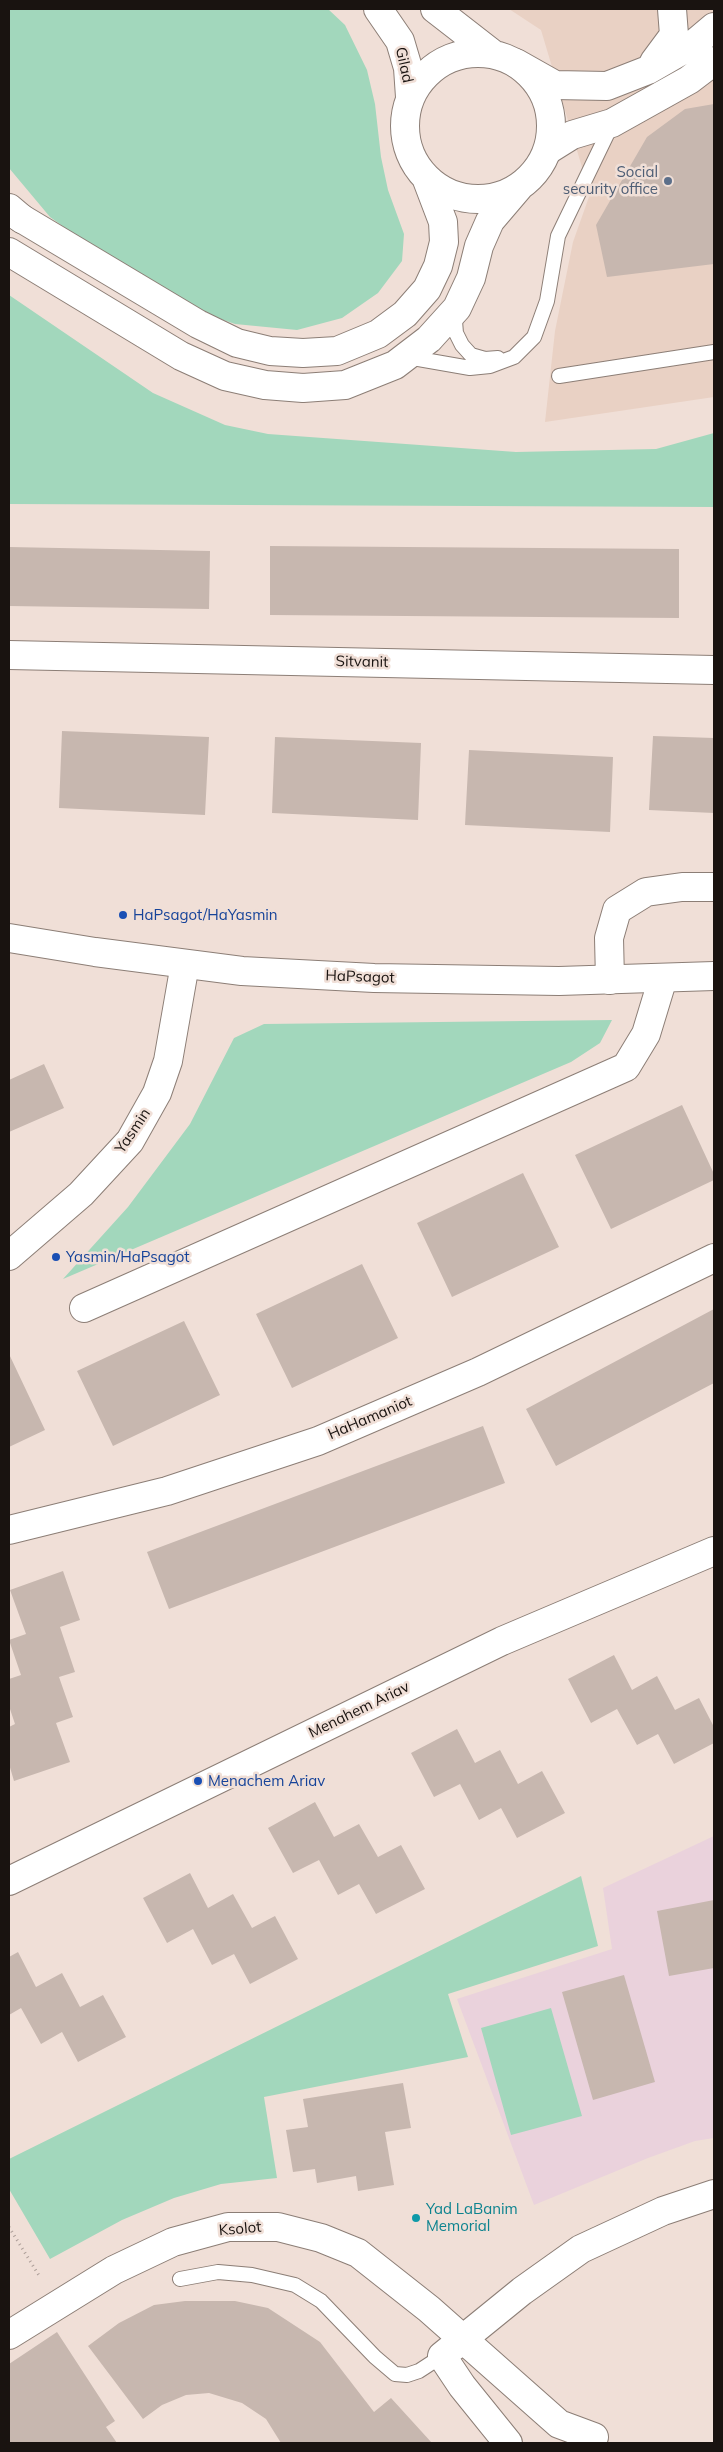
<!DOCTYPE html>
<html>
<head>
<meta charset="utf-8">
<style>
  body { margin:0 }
  #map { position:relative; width:723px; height:2452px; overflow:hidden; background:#f0dfd7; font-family:Mulish,sans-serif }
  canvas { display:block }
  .frame { position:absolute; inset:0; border:10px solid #191310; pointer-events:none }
</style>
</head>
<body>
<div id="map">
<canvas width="723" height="2452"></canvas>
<div class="frame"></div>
</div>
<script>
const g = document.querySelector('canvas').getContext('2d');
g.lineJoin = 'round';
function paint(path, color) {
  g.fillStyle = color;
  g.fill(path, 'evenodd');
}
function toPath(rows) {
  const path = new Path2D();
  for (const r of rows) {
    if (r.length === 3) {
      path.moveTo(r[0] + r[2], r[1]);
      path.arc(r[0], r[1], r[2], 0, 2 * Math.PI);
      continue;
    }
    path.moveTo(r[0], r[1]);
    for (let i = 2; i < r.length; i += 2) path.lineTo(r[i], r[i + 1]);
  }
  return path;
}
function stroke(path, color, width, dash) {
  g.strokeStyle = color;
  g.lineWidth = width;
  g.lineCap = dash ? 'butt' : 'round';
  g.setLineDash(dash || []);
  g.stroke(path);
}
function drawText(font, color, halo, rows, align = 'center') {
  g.font = font + ' Mulish,sans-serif';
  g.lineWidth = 5;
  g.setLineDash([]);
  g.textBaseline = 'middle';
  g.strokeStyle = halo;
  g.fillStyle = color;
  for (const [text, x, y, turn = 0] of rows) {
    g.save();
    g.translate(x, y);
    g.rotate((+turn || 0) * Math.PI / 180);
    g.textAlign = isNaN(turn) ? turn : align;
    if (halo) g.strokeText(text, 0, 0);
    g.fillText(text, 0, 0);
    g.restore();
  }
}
paint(toPath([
  [509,9,714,9,714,397,545,422,555,331,573,242,590,194,541,30]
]), '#e9d1c4');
paint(toPath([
  [714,1836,714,2138,695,2141,648,2158,534,2205,457,1999,612,1949,603,1888]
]), '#ead2dc');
paint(toPath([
  [9,9,328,9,345,25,367,70,375,104,381,157,388,190,404,234,402,261,378,293,342,318,297,330,235,324,189,308,136,279,50,217,9,168],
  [9,295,153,393,225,425,268,434,516,452,656,449,714,433,714,507,9,504],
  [612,1020,600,1043,571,1062,63,1279,128,1207,190,1124,234,1038,264,1024],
  [581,1876,598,1946,448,1994,468,2057,264,2097,277,2178,221,2184,174,2198,122,2220,50,2259,9,2189,9,2159],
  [551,2008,582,2116,511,2135,481,2028]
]), '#a2d7bc');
paint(toPath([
  [714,104,714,264,607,277,596,225,647,137,685,109],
  [270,546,679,549,679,618,270,615],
  [9,547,210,551,209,609,9,606],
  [62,731,209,737,205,815,59,808],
  [653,736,714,738,714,813,649,810],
  [275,737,421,743,418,820,272,813],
  [469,750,613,757,610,832,465,825],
  [44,1064,64,1108,9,1132,9,1080],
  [682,1105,714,1174,714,1180,611,1229,575,1155],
  [523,1173,559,1247,452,1297,417,1223],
  [362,1264,398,1338,292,1388,256,1314],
  [714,1309,714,1383,556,1466,526,1409],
  [184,1321,220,1395,113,1446,77,1371],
  [9,1354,45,1430,9,1447],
  [483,1426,505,1483,169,1609,147,1552],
  [63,1571,80,1620,60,1627,75,1672,59,1677,73,1717,56,1723,70,1762,14,1781,9,1764,9,1727,15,1724,9,1706,9,1679,21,1675,9,1640,26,1634,10,1590],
  [614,1655,632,1690,657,1676,675,1710,699,1698,714,1727,714,1743,674,1764,658,1734,637,1745,617,1709,591,1723,568,1679],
  [457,1729,475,1763,500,1750,518,1784,542,1771,565,1813,517,1838,501,1808,479,1820,460,1784,434,1797,411,1753],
  [315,1802,334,1837,359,1824,378,1857,401,1845,425,1889,376,1914,359,1884,338,1895,319,1860,293,1873,268,1828],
  [190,1873,208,1908,233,1894,252,1928,275,1916,298,1959,250,1984,234,1954,212,1965,193,1929,167,1943,143,1898],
  [714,1900,714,1968,669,1976,657,1911],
  [18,1952,36,1987,62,1973,80,2007,103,1995,126,2037,78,2062,62,2032,41,2044,21,2008,9,2015,9,1957],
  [624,1975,655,2082,593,2100,562,1992],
  [403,2083,411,2128,385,2132,394,2185,358,2191,356,2176,317,2183,315,2169,293,2172,286,2130,308,2127,303,2099],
  [185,2301,235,2301,268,2308,320,2342,374,2412,391,2398,432,2443,281,2443,266,2419,242,2403,209,2393,186,2395,162,2405,143,2419,88,2346,119,2323,154,2305],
  [57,2332,115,2421,106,2427,117,2443,9,2443,9,2364]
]), '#c7b7af');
const service = toPath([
  [458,311,455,321,456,333,462,345,471,355,485,359,498,358],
  [407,357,470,368,490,366,514,357,534,337,547,301,558,236,612,124],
  [559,376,714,352],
  [180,2279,218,2272,252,2275,295,2285,321,2301,375,2357,395,2374,407,2375,419,2371,442,2356]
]);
const minor = toPath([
  [654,62,674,35,672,9],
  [516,63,555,85,607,86,648,70,695,43,714,27],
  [548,150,572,135,612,123,689,80,714,61],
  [9,655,714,670],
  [610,980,609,938,617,910,646,892,682,887,714,887],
  [9,1256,81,1194,130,1141,157,1093,168,1061,185,964],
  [84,1308,626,1067,646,1034,663,978],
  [9,1530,167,1491,318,1441,478,1372,714,1258],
  [9,2335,114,2270,173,2242,228,2227,278,2227,321,2238,358,2253,429,2309,559,2424,594,2437],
  [508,2443,462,2386,442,2356,522,2291,581,2249,663,2211,714,2194]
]);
const tertiary = toPath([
  [378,9,400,41,408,68,410,97],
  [435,9,493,54],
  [478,126,73],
  [9,211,198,324,237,343,270,351,303,353,337,351,378,334,405,314,427,289,438,266,444,242,443,222,427,180],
  [9,252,181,356,225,376,265,385,303,388,345,385,395,365,429,339,457,308,471,278,479,246,490,221,519,187],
  [9,938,95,952,242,971,374,978,559,981,714,976],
  [9,1881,502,1641,714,1551]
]);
const secondary = toPath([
  [9,208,22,219]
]);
stroke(service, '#8c7e76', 16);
stroke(minor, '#8c7e76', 30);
stroke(tertiary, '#8c7e76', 30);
stroke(secondary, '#8c7e76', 30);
stroke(toPath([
  [9,2227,40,2277]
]), '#ac9e98', 3, [1, 4]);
stroke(service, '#fff', 14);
stroke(minor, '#fff', 28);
stroke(tertiary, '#fff', 28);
stroke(secondary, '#fff', 28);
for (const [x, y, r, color] of [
  [668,181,5,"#5c6f8a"],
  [123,915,5,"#1a4fb4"],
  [56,1257,5,"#1a4fb4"],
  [198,1781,5,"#1a4fb4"],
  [416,2218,5,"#0f9aa8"]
]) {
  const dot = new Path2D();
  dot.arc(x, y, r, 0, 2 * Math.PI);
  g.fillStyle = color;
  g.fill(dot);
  stroke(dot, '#f0dfd7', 2);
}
drawText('15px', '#191310', '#f0dfd7', [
  ["Gilad",404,65,78],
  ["Sitvanit",362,662,1],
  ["HaPsagot",360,977,2],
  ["Yasmin",133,1131,-56],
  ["HaHamaniot",370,1418,-23],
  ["Menahem Ariav",359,1710,-26],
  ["Ksolot",240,2229,-5]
]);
drawText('15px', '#4e5e75', '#f0dfd7', [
  ["Social",658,172],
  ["security office",658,189]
], 'right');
drawText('15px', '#164399', '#f0dfd7', [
  ["HaPsagot/HaYasmin",133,915],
  ["Yasmin/HaPsagot",66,1257],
  ["Menachem Ariav",208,1781]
], 'left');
drawText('15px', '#0d838f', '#f0dfd7', [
  ["Yad LaBanim",426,2209],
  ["Memorial",426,2226]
], 'left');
</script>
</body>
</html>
